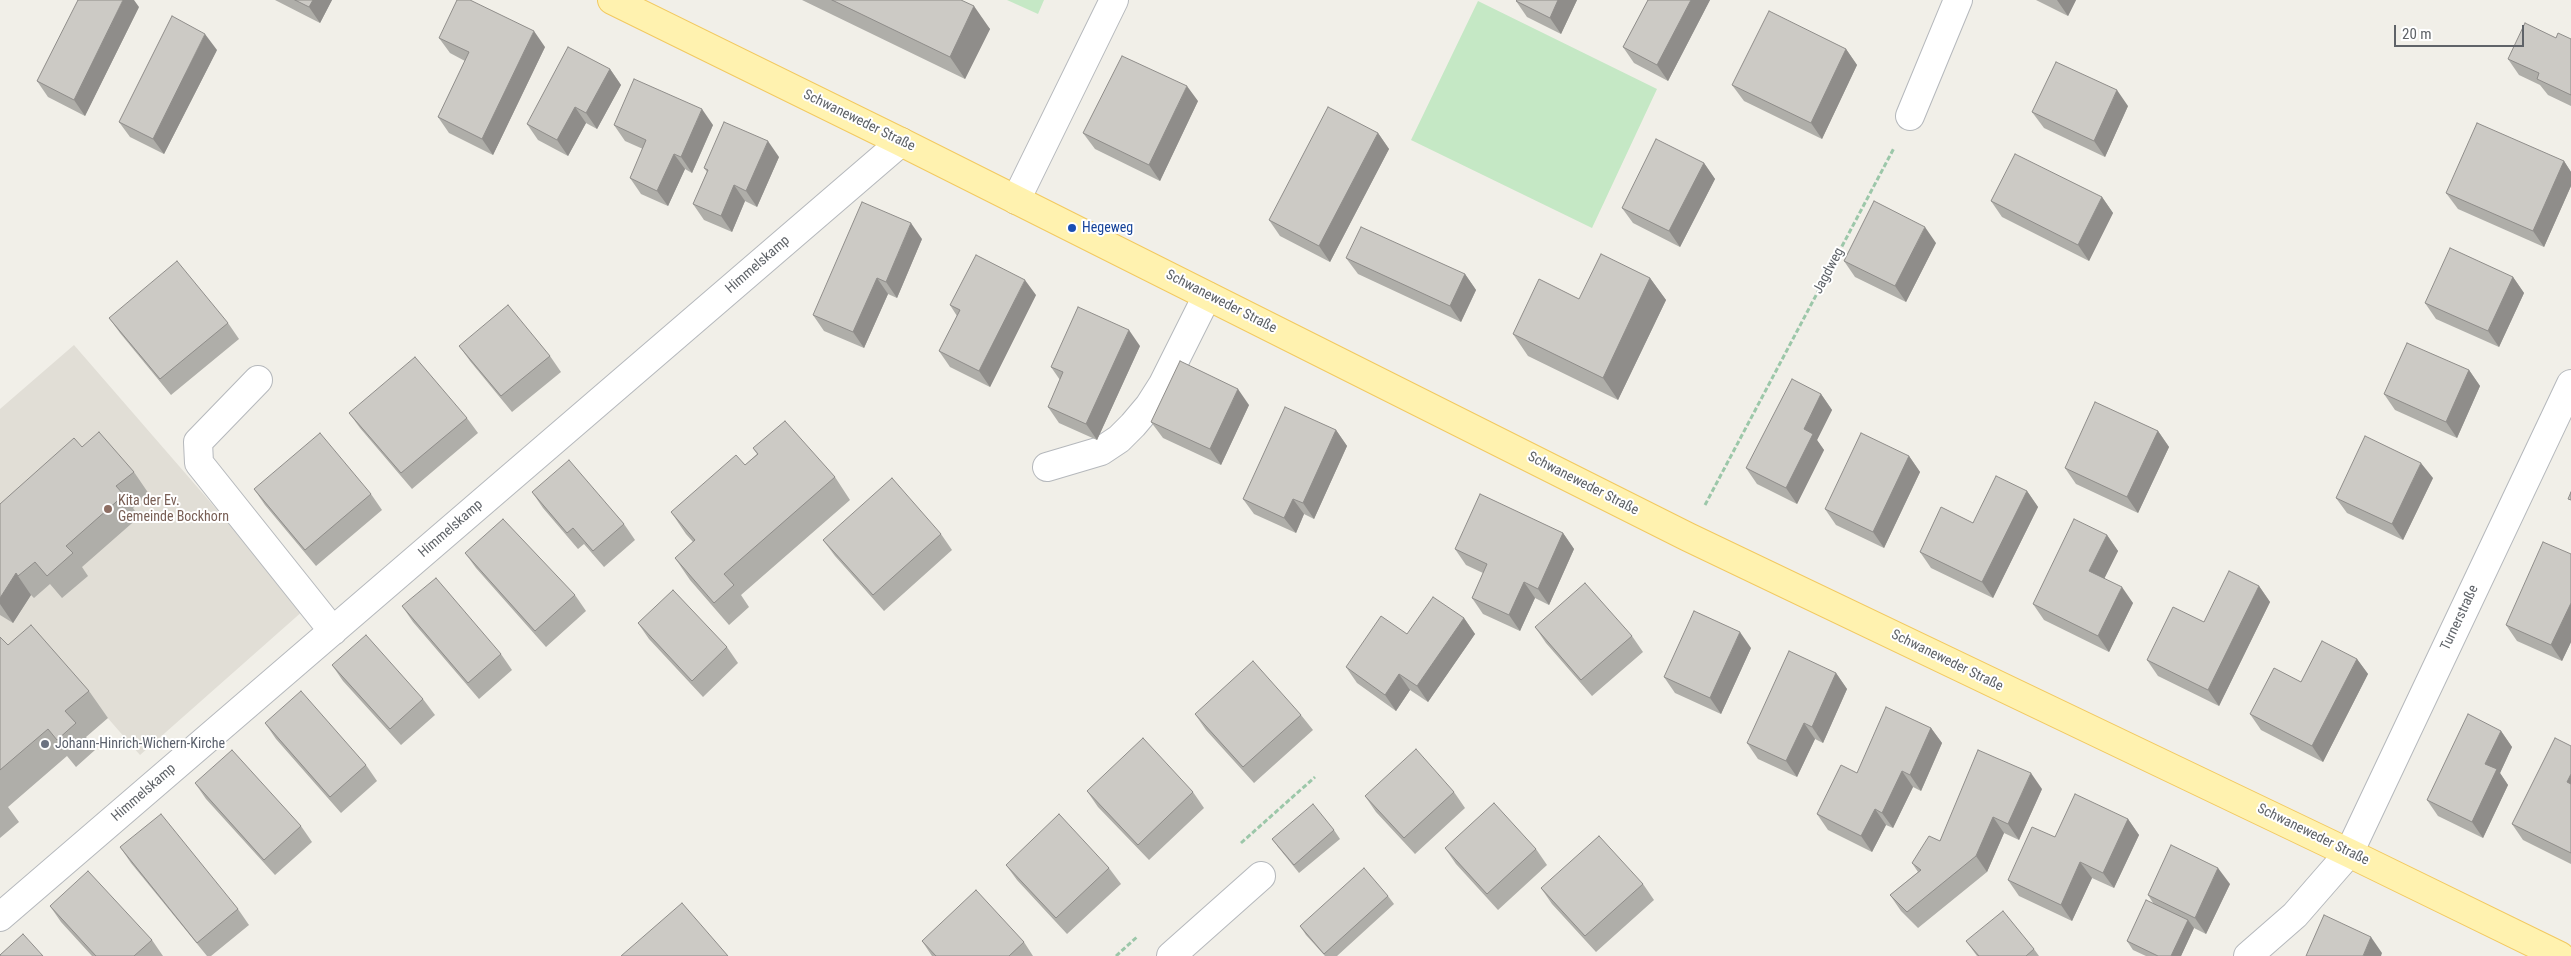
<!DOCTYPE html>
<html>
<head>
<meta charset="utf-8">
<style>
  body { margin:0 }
  #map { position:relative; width:2571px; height:956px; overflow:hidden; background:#f1efe8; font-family:"Roboto Condensed",sans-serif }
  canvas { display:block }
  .scale { position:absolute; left:2394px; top:25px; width:130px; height:22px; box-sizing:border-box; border:2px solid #5f6368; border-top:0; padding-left:6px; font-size:15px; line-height:18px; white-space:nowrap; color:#5f6368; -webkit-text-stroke:4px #fff; paint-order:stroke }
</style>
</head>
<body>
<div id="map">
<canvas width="2571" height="956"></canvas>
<div class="scale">20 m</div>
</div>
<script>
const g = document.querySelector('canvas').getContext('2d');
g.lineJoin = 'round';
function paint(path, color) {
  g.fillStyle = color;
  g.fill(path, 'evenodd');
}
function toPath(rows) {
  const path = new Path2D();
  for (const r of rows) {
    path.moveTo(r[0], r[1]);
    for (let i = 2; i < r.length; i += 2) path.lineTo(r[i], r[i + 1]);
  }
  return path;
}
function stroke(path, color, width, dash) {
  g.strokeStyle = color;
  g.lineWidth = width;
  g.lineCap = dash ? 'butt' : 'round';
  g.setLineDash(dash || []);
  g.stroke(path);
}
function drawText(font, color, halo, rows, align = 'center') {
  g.font = font + ' "Roboto Condensed",sans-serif';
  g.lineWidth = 4;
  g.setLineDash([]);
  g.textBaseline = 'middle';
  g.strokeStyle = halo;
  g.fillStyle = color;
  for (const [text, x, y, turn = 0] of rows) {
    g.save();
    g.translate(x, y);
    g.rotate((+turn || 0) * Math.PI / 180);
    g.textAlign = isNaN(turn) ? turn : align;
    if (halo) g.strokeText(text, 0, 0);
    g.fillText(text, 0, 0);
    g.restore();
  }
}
paint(toPath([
  [74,345,304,610,140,755,44,645,0,682,0,409]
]), '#e1ded6');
paint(toPath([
  [1007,0,1044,0,1038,14],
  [1478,1,1657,89,1592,228,1411,140]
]), '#c5e8c5');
const minor = toPath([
  [1910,116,1958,0],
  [1016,200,1114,0],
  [258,380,198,442,199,463,333,631],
  [1047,467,1101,451,1119,439,1133,425,1149,406,1163,384,1207,296],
  [0,917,901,142],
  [1171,956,1261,876],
  [2248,956,2295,915,2349,853,2571,384]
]);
const major = toPath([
  [612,0,901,142,1688,537,2349,853,2560,956]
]);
stroke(minor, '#b5b8bc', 30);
stroke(major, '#f2c960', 30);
stroke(toPath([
  [1705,505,1894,148],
  [1241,843,1315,777],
  [1116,956,1138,936]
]), '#9cc7a9', 3, [5, 2.5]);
stroke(minor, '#fff', 28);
stroke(major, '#fff2af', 28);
paint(toPath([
  [275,0,332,0,320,23],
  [802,0,961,0,990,29,965,79],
  [1517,0,1577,0,1561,34,1527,17,1516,1],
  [1648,0,1710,0,1668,81,1634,63,1623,47],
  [2036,0,2076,0,2068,16],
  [139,7,85,116,48,97,37,81],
  [439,38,545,47,493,155,449,133,438,117,465,61,450,53],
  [2556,38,2571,39,2571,106,2548,95,2540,85,2519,75,2508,59],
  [1846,49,1857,65,1822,139,1744,101,1732,85],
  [217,50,164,154,130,137,119,122],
  [610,69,621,85,597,129,586,123,568,156,538,140,527,124],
  [1198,101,1160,181,1095,149,1083,133],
  [2128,106,2105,157,2044,128,2032,112],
  [614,125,713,125,692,173,685,169,668,206,641,194,630,178,643,149,625,141],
  [1378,133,1389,149,1330,262,1280,236,1269,220],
  [779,157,757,207,745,201,732,232,704,220,693,204,707,172,704,168],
  [2564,161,2571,172,2571,186,2544,247,2458,209,2446,193],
  [1704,163,1715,179,1680,247,1633,223,1622,208],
  [2102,197,2113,213,2089,261,2002,217,1991,201],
  [922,239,897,298,888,294,864,348,824,331,813,315],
  [1936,243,1906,302,1855,277,1844,261],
  [1346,258,1465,274,1476,290,1461,322,1358,274],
  [2513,277,2524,293,2499,347,2436,319,2425,303],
  [1650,278,1666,300,1618,400,1528,356,1513,334],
  [1036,295,990,387,950,367,939,351,957,316,950,305],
  [109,318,228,323,239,339,171,395,120,333],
  [459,346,550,356,561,372,512,412,470,361],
  [1140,346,1097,440,1059,423,1048,407,1060,380,1051,367],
  [2469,370,2480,386,2457,438,2395,410,2384,394],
  [1821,394,1832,410,1817,440,1824,450,1797,504,1757,484,1746,468],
  [1249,405,1221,465,1163,438,1151,422],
  [349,413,467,418,478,433,412,489,360,428],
  [1336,430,1347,446,1314,519,1304,514,1296,533,1254,514,1243,499],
  [2158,431,2169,447,2138,513,2076,484,2065,468],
  [82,447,134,472,149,494,133,508,139,517,82,567,88,576,62,598,50,584,34,598,31,595,13,623,0,615,0,504],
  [753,448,835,477,850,500,741,595,749,607,729,625,690,580,675,558,693,542,686,534,671,512,745,465,757,454],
  [1909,456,1920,472,1884,548,1836,525,1825,509],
  [2433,478,2403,540,2347,513,2336,498],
  [254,489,371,494,382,510,316,566,265,505],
  [2027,491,2038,507,1993,598,1931,568,1920,552,1973,523],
  [532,492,624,524,635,540,604,567,584,544,578,549,543,508],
  [1563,533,1574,549,1549,605,1535,598,1520,631,1483,614,1472,598,1483,573,1466,565,1455,549],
  [941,534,952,550,884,611,835,556,823,540],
  [2107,535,2118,551,2104,579,2133,603,2109,652,2044,620,2033,604],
  [465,553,575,595,586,611,546,647,476,568],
  [2571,554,2571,642,2562,661,2517,641,2506,625],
  [2259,586,2270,602,2219,706,2158,676,2147,660],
  [402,606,501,654,512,670,479,699,413,622],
  [1464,618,1475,634,1428,702,1410,690,1396,711,1357,683,1346,667,1407,634],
  [638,623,727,647,738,663,703,697,649,639],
  [1535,627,1632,636,1643,652,1592,696,1546,643],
  [0,637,8,645,89,691,108,718,86,737,95,750,76,767,67,756,8,807,19,822,0,838],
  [1751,648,1721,714,1675,693,1664,677],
  [2357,659,2368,674,2323,762,2261,730,2250,714,2301,682],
  [332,665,423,699,435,715,401,745,343,681],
  [1836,673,1847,689,1823,743,1815,739,1797,777,1758,759,1747,743],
  [1195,714,1301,715,1313,730,1254,783,1206,730],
  [265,723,366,765,377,781,341,813,276,739],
  [1931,728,1942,743,1921,791,1913,787,1893,828,1886,825,1872,852,1828,830,1817,814,1857,773],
  [2501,731,2512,747,2500,773,2508,785,2483,838,2438,816,2427,800],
  [2571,746,2571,864,2523,840,2512,824],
  [195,783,301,826,312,842,275,875,206,799],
  [2042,789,2019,840,2004,833,1987,872,1918,928,1901,911,1890,895,1918,872,1912,863,1940,841],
  [1087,791,1193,792,1204,808,1149,860,1098,807],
  [1454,792,1465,808,1415,854,1376,812,1365,796],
  [2128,819,2139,835,2114,888,2092,878,2072,921,2019,896,2008,880,2055,837],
  [1334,830,1340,839,1299,873,1278,847,1272,839],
  [120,847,238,909,249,925,211,956,207,956,131,863],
  [1445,848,1536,849,1547,865,1498,910,1456,864],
  [1006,865,1109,868,1121,884,1067,934,1017,880],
  [1643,884,1654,900,1596,952,1552,904,1541,888],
  [2230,884,2206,934,2194,928,2181,956,2146,956,2133,950,2127,941,2153,903,2148,895],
  [1388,896,1394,904,1337,956,1325,956,1306,935,1300,926],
  [50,906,152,940,163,956,92,956,61,922],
  [922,941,1024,942,1033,956,932,956],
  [1966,941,2034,949,2039,956,1977,956]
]), '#afaea9');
paint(toPath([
  [123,0,134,0,139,7,85,116,74,100],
  [313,0,332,0,320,23,309,7],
  [1558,0,1577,0,1561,34,1550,18],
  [1691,0,1710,0,1668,81,1657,65],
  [2057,0,2076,0,2068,16],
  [974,6,990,29,965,79,950,57],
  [534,31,545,47,493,155,482,139],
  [205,34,217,50,164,154,153,139],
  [1846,49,1857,65,1822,139,1811,123],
  [610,69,621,85,597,129,586,113],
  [1187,86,1198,101,1160,181,1149,165],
  [2117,90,2128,106,2105,157,2094,141],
  [575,107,586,123,568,156,557,140],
  [702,109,713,125,692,173,681,157],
  [1378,133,1389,149,1330,262,1319,246],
  [768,141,779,157,757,207,746,191],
  [674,154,685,169,668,206,657,191],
  [2564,161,2571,172,2571,186,2544,247,2533,231],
  [1704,163,1715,179,1680,247,1669,231],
  [734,185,745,201,732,232,721,216],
  [2102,197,2113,213,2089,261,2078,245],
  [911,223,922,239,897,298,886,282],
  [1925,227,1936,243,1906,302,1895,286],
  [1465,274,1476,290,1461,322,1450,306],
  [2513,277,2524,293,2499,347,2488,331],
  [877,278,888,294,864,348,853,332],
  [1650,278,1666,300,1618,400,1603,378],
  [1025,280,1036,295,990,387,979,371],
  [1129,330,1140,346,1097,440,1086,424],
  [2469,370,2480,386,2457,438,2446,422],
  [1238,389,1249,405,1221,465,1210,449],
  [1821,394,1832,410,1817,440,1824,450,1797,504,1786,488,1804,429],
  [1336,430,1347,446,1314,519,1303,503],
  [2158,431,2169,447,2138,513,2127,497],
  [1909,456,1920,472,1884,548,1873,532],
  [2421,463,2433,478,2403,540,2392,524],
  [2027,491,2038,507,1993,598,1982,582],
  [1293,499,1304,514,1296,533,1284,518],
  [1563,533,1574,549,1549,605,1538,589],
  [2107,535,2118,551,2100,587,2089,571],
  [16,573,31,595,13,623,0,604,0,598],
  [1524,582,1535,598,1520,631,1509,615],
  [2259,586,2270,602,2219,706,2208,690],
  [2122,587,2133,603,2109,652,2098,636],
  [2571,603,2571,642,2562,661,2551,645],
  [1464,618,1475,634,1428,702,1417,686],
  [1740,632,1751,648,1721,714,1710,698],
  [2357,659,2368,674,2323,762,2312,746],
  [1836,673,1847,689,1823,743,1812,727],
  [1399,674,1410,690,1396,711,1385,695],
  [1804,723,1815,739,1797,777,1786,761],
  [1931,728,1942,743,1921,791,1910,775],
  [2501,731,2512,747,2500,773,2508,785,2483,838,2472,822,2485,764],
  [1902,771,1913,787,1893,828,1882,813],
  [2031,773,2042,789,2019,840,2008,824],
  [2571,774,2571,788,2567,782],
  [1875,809,1886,825,1872,852,1861,836],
  [1993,817,2004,833,1987,872,1976,856],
  [2128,819,2139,835,2114,888,2103,873],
  [2080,862,2092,878,2072,921,2061,905],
  [2218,868,2230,884,2206,934,2195,918],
  [2188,920,2194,928,2181,956,2171,956],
  [2371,937,2382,953,2381,956,2363,956]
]), '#8f8d8a');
const building = toPath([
  [78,0,123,0,74,100,37,81,78,0],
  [295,0,313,0,309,7,295,0],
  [457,0,470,0,534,31,482,139,438,117,469,52,439,38,457,0],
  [832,0,961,0,974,6,950,57,832,0],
  [1517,0,1558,0,1550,18,1516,1,1517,0],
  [1648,0,1691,0,1657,65,1623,47,1648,0],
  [1769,11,1846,49,1811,123,1732,85,1769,11],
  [172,16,205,34,153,139,119,122,172,16],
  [2525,23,2556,38,2558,33,2571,39,2571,95,2537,79,2539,73,2508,59,2525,23],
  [568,47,610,69,586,113,575,107,557,140,527,124,568,47],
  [1122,56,1187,86,1149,165,1083,133,1122,56],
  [2056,62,2117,90,2094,141,2032,112,2056,62],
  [634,79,702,109,681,157,674,154,657,191,630,178,646,140,614,125,634,79],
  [1328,107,1378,133,1319,246,1269,220,1328,107],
  [724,122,768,141,746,191,734,185,721,216,693,204,708,170,704,168,724,122],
  [2477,123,2564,161,2533,231,2446,193,2477,123],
  [1656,139,1704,163,1669,231,1622,208,1656,139],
  [2015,154,2102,197,2078,245,1991,201,2015,154],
  [1874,201,1925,227,1895,286,1844,261,1874,201],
  [862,202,911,223,886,282,877,278,853,332,813,315,862,202],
  [1361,227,1465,274,1450,306,1346,258,1361,227],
  [2450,248,2513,277,2488,331,2425,303,2450,248],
  [1601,254,1650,278,1603,378,1513,334,1539,279,1579,299,1601,254],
  [976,255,1025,280,979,371,939,351,960,310,950,305,976,255],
  [177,261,228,323,160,379,109,318,177,261],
  [508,305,550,356,501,396,459,346,508,305],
  [1078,307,1129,330,1086,424,1048,407,1063,372,1051,367,1078,307],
  [2407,343,2469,370,2446,422,2384,394,2407,343],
  [415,357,467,418,401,473,349,413,415,357],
  [1180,361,1238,389,1210,449,1151,422,1180,361],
  [1792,379,1821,394,1804,429,1813,434,1786,488,1746,468,1792,379],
  [2095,402,2158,431,2127,497,2065,468,2095,402],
  [1285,407,1336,430,1303,503,1293,499,1284,518,1243,499,1285,407],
  [785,421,835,477,724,574,734,585,714,603,675,558,695,540,671,512,736,455,745,465,758,454,753,448,785,421],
  [99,432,134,472,116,486,124,495,66,546,73,553,47,576,35,562,18,576,16,573,0,598,0,504,74,438,82,447,99,432],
  [320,433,371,494,305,550,254,489,320,433],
  [1861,433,1909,456,1873,532,1825,509,1861,433],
  [2365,436,2421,463,2392,524,2336,498,2365,436],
  [569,460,624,524,593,551,573,528,567,533,532,492,569,460],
  [1996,476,2027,491,1982,582,1920,552,1941,507,1973,523,1996,476],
  [892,478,941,534,873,595,823,540,892,478],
  [2571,492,2571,500,2568,499,2571,492],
  [1480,494,1563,533,1538,589,1524,582,1509,615,1472,598,1487,564,1455,549,1480,494],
  [503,519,575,595,535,631,465,553,503,519],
  [2074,519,2107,535,2089,571,2122,587,2098,636,2033,604,2074,519],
  [2543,542,2571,554,2571,603,2551,645,2506,625,2543,542],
  [2229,571,2259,586,2208,690,2147,660,2173,607,2204,622,2229,571],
  [436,578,501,654,468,683,402,606,436,578],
  [1585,583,1632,636,1581,680,1535,627,1585,583],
  [673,590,727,647,692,681,638,623,673,590],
  [1433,597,1464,618,1417,686,1399,674,1385,695,1346,667,1381,616,1407,634,1433,597],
  [1694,611,1740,632,1710,698,1664,677,1694,611],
  [31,625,89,691,65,711,76,723,57,740,48,729,0,770,0,637,8,645,31,625],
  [366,635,423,699,390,729,332,665,366,635],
  [2322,641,2357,659,2312,746,2250,714,2274,668,2301,682,2322,641],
  [1789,651,1836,673,1812,727,1804,723,1786,761,1747,743,1789,651],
  [1253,661,1301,715,1243,767,1195,714,1253,661],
  [301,691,366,765,330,797,265,723,301,691],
  [1886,707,1931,728,1910,775,1902,771,1882,813,1875,809,1861,836,1817,814,1841,765,1857,773,1886,707],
  [2468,714,2501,731,2485,764,2497,769,2472,822,2427,800,2468,714],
  [1143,738,1193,792,1138,845,1087,791,1143,738],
  [2555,738,2571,746,2571,774,2567,782,2571,784,2571,853,2512,824,2555,738],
  [1416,749,1454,792,1404,838,1365,796,1416,749],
  [232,750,301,826,264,860,195,783,232,750],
  [1978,750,2031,773,2008,824,1993,817,1976,856,1907,912,1890,895,1921,870,1912,863,1929,836,1940,841,1978,750],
  [2075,794,2128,819,2103,873,2080,862,2061,905,2008,880,2032,827,2055,837,2075,794],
  [1494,803,1536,849,1487,894,1445,848,1494,803],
  [1313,804,1334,830,1294,865,1272,839,1313,804],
  [161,814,238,909,197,943,120,847,161,814],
  [1059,814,1109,868,1056,918,1006,865,1059,814],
  [1599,836,1643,884,1585,936,1541,888,1599,836],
  [2171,845,2218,868,2195,918,2148,895,2171,845],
  [1364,868,1388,896,1324,954,1300,926,1364,868],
  [88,871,152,940,134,956,96,956,50,906,88,871],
  [976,890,1024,942,1009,956,936,956,922,941,976,890],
  [2146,900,2188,920,2171,956,2158,956,2127,941,2146,900],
  [682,903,728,956,621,956,682,903],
  [2003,911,2034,949,2026,956,1979,956,1966,941,2003,911],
  [2324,915,2371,937,2363,956,2306,956,2324,915],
  [23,934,43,956,0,956,0,955,23,934]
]);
paint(building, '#cccac5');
stroke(building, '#8f8d8a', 1);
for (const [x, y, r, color] of [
  [1072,228,5,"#1a4fb4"],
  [108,509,5,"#8d6e63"],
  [45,744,5,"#6b7280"]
]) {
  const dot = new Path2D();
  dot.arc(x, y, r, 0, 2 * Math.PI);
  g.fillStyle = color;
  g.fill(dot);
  stroke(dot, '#fff', 2);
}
drawText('14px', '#5f6368', '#fff', [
  ["Schwaneweder Straße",859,121,26],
  ["Himmelskamp",758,265,-41],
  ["Jagdweg",1829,271,-62],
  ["Schwaneweder Straße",1221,302,27],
  ["Schwaneweder Straße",1583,484,27],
  ["Himmelskamp",451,529,-41],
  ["Turnerstraße",2460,618,-65],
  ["Schwaneweder Straße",1947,661,26],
  ["Himmelskamp",144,793,-41],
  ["Schwaneweder Straße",2313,835,26]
]);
drawText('14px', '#164399', '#fff', [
  ["Hegeweg",1082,228]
], 'left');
drawText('14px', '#785e54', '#fff', [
  ["Kita der Ev.",118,501],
  ["Gemeinde Bockhorn",118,517]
], 'left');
drawText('14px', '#5b616d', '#fff', [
  ["Johann-Hinrich-Wichern-Kirche",55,744]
], 'left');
</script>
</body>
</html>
